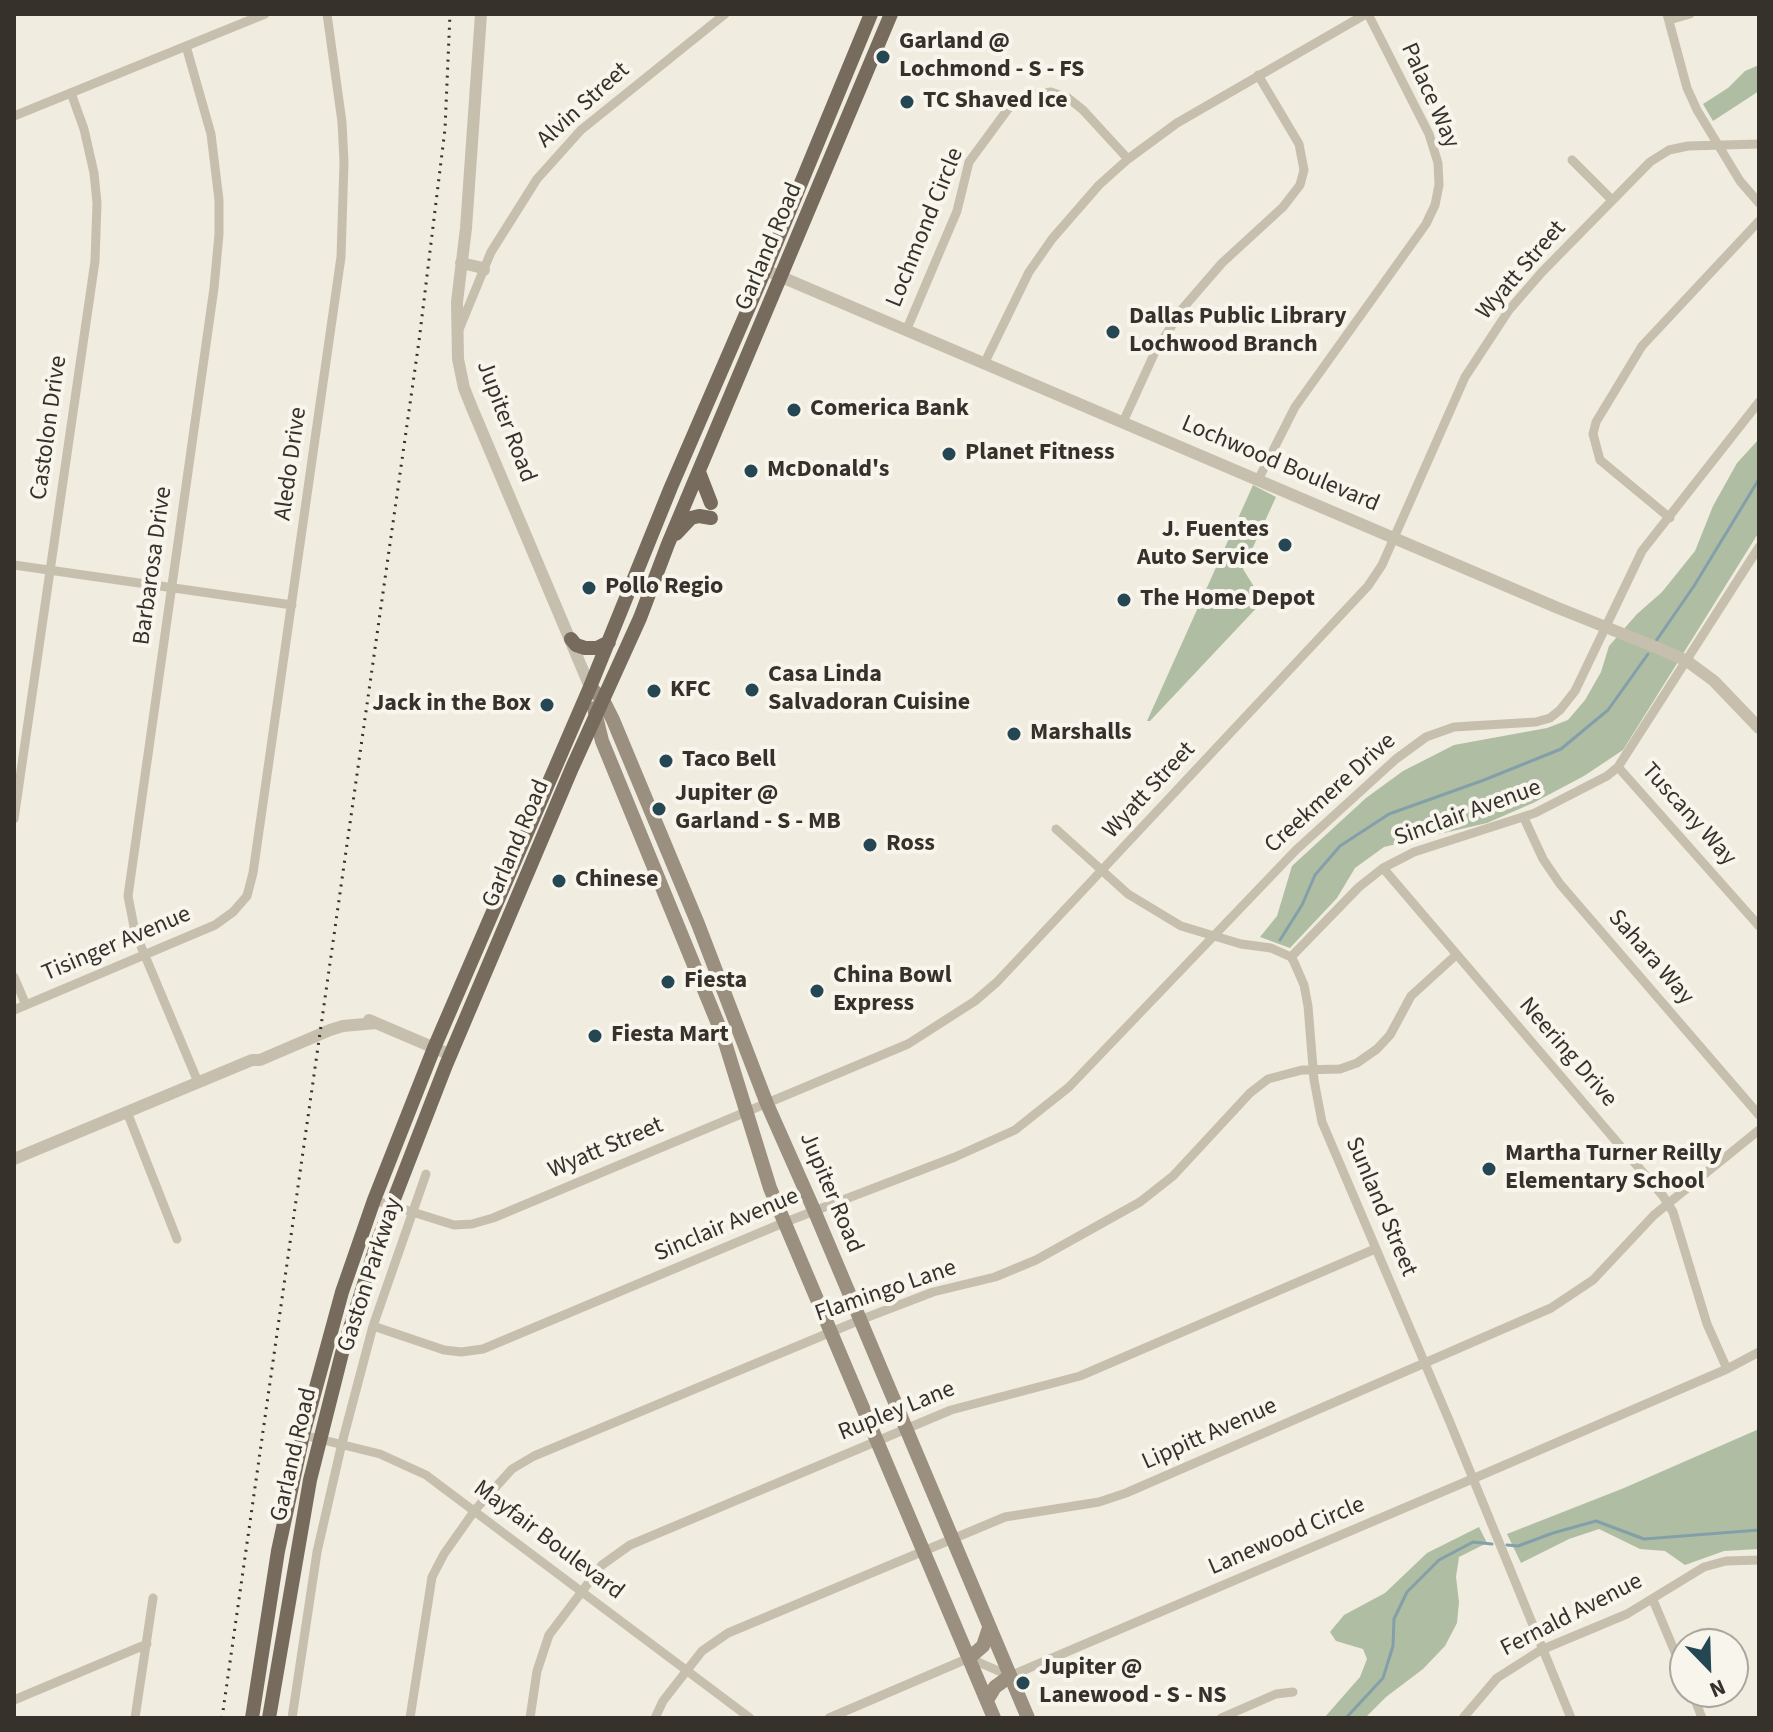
<!DOCTYPE html>
<html>
<head>
<meta charset="utf-8">
<style>
  body { margin:0 }
  #map { position:relative; width:1773px; height:1732px; overflow:hidden; background:#f0ece0; font-family:"Source Sans 3",sans-serif }
  canvas { display:block }
  .frame { position:absolute; inset:0; border:16px solid #37312b; pointer-events:none }
  .north { position:absolute; left:1669px; top:1628px; width:80px; height:80px; box-sizing:border-box; background:#f8f5ec; border:2px solid #aba79f; border-radius:50%; rotate:157deg; font-size:22px; font-weight:700; line-height:32px; text-align:center; color:#37312b }
  .north::after { content:''; display:block; margin:auto; width:28px; height:36px; background:#254753; clip-path:polygon(50% 0,100% 100%,50% 72%,0 100%) }
</style>
</head>
<body>
<div id="map">
<canvas width="1773" height="1732"></canvas>
<div class="frame"></div>
<div class="north">N</div>
</div>
<script>
const g = document.querySelector('canvas').getContext('2d');
g.lineJoin = 'round';
function paint(path, color) {
  g.fillStyle = color;
  g.fill(path, 'evenodd');
}
function toPath(rows) {
  const path = new Path2D();
  for (const r of rows) {
    path.moveTo(r[0], r[1]);
    for (let i = 2; i < r.length; i += 2) path.lineTo(r[i], r[i + 1]);
  }
  return path;
}
function stroke(path, color, width, dash) {
  g.strokeStyle = color;
  g.lineWidth = width;
  g.lineCap = dash ? 'butt' : 'round';
  g.setLineDash(dash || []);
  g.stroke(path);
}
function drawText(font, color, halo, rows, align = 'center') {
  g.font = font + ' "Source Sans 3",sans-serif';
  g.lineWidth = 8;
  g.setLineDash([]);
  g.textBaseline = 'middle';
  g.strokeStyle = halo;
  g.fillStyle = color;
  for (const [text, x, y, turn = 0] of rows) {
    g.save();
    g.translate(x, y);
    g.rotate((+turn || 0) * Math.PI / 180);
    g.textAlign = isNaN(turn) ? turn : align;
    if (halo) g.strokeText(text, 0, 0);
    g.fillText(text, 0, 0);
    g.restore();
  }
}
paint(toPath([
  [1759,65,1759,91,1713,121,1703,104,1728,88,1745,71],
  [1759,439,1759,532,1623,750,1584,776,1533,803,1487,823,1384,847,1355,868,1337,898,1290,948,1260,937,1277,916,1292,866,1366,798,1403,771,1454,745,1547,728,1568,720,1585,700,1601,672,1609,646,1637,614,1662,592,1695,551,1713,506,1737,463],
  [1253,485,1276,497,1243,569,1263,601,1150,721,1147,721],
  [1759,1429,1759,1549,1724,1551,1685,1565,1665,1551,1640,1549,1599,1529,1569,1539,1521,1563,1507,1534,1624,1488],
  [1479,1527,1487,1543,1459,1557,1456,1577,1459,1602,1457,1623,1445,1646,1423,1669,1386,1697,1365,1718,1324,1718,1360,1677,1367,1659,1363,1649,1336,1641,1330,1632,1344,1615,1385,1593,1427,1553]
]), '#afbea2');
stroke(toPath([
  [1656,641,1694,586,1759,479],
  [1280,940,1302,905,1315,875,1340,846,1389,814,1484,780,1561,749,1608,710,1648,654],
  [1507,1545,1518,1546,1553,1533,1596,1521,1644,1539,1759,1530],
  [1346,1718,1383,1678,1393,1646,1394,1619,1407,1592,1439,1560,1473,1542,1492,1544]
]), '#83a0aa', 3);
stroke(toPath([
  [1667,14,1687,88,1697,110,1740,181,1759,203],
  [1669,20,1690,14],
  [186,46,211,134,219,200,219,234,214,288,128,896,135,932,198,1082],
  [14,116,265,14],
  [1572,160,1612,200],
  [906,331,957,211,969,162,1008,109,1020,99,1033,94,1051,92,1068,98,1083,110,1128,159],
  [458,332,491,252,537,179,581,130,725,14],
  [984,364,1029,272,1052,239,1099,185,1128,159,1177,123,1366,14],
  [1123,422,1155,352,1183,308,1222,263,1283,207,1300,185,1304,170,1299,144,1258,75],
  [1258,480,1295,407,1426,224,1435,205,1439,185,1438,163,1429,134,1368,14],
  [1670,518,1600,460,1593,434,1596,422,1642,346,1759,221],
  [14,565,292,605],
  [1618,767,1759,926],
  [1524,818,1543,859,1560,884,1759,1115],
  [14,819,95,261,97,203,94,173,84,129,71,93],
  [1056,829,1128,894,1181,926,1241,944,1271,948,1291,957,1294,962,1304,985,1308,1006,1314,1080,1322,1122,1449,1420,1571,1718],
  [1383,868,1663,1196,1673,1212,1707,1324,1727,1369],
  [1291,957,1359,887,1383,868,1414,852,1535,813,1607,776,1618,767,1759,547],
  [14,977,26,1005],
  [14,1010,215,925,233,912,247,896,253,873,341,257,344,162,342,122,327,14],
  [127,1112,177,1239],
  [374,1200,454,1225,472,1224,493,1218,908,1044,975,1001,997,982,1368,586,1382,565,1465,377,1509,310,1542,272,1650,162,1669,150,1688,146,1759,144],
  [373,1326,444,1350,461,1352,483,1349,783,1223,955,1157,1015,1130,1069,1087,1296,850,1396,759,1426,737,1454,727,1536,722,1550,718,1560,710,1575,691,1642,551,1759,402],
  [303,1435,380,1454,426,1475,750,1718],
  [1653,1600,1685,1676],
  [1692,1692,1702,1718],
  [14,1700,147,1644],
  [135,1718,153,1598],
  [292,1718,317,1552,342,1443,373,1326,426,1174],
  [410,1718,432,1577,444,1554,475,1510,512,1469,534,1456,860,1320,933,1292,995,1277,1036,1260,1140,1202,1173,1176,1250,1093,1268,1079,1302,1070,1340,1069,1357,1063,1377,1049,1390,1035,1411,996,1456,955],
  [530,1718,537,1671,549,1635,602,1565,630,1545,951,1410,1080,1376,1375,1249],
  [655,1718,663,1701,702,1651,728,1633,1005,1517,1099,1502,1126,1493,1551,1308,1593,1280,1654,1215,1759,1130],
  [829,1718,969,1658,1010,1676,1484,1474,1727,1369,1759,1352],
  [1221,1718,1276,1694,1293,1692],
  [1463,1718,1497,1678,1541,1650,1627,1614,1704,1567,1726,1561,1759,1560]
]), '#c7bfae', 9);
stroke(toPath([
  [481,14,466,228,457,302,458,359,464,388,472,408,590,687],
  [461,263,479,267,484,270],
  [765,270,1558,608,1658,648,1687,661,1714,681,1759,728],
  [369,1020,451,1055],
  [14,1159,252,1060,260,1060,330,1030,343,1026,376,1023]
]), '#c7bfae', 12);
stroke(toPath([
  [590,687,603,700,613,720,698,924,767,1104,814,1210,1028,1718],
  [594,708,602,741,723,1036,770,1188,994,1718],
  [969,1658,983,1646,989,1628],
  [987,1700,995,1687,1010,1676]
]), '#9b8f7f', 14);
stroke(toPath([
  [699,472,711,503],
  [676,534,691,518,699,516,711,518],
  [571,639,576,645,585,648,597,648,609,642],
  [252,1718,278,1551,303,1435,342,1292,374,1200,434,1048,590,687,671,487,765,270,871,14],
  [269,1718,310,1480,342,1353,377,1243,446,1065,572,768,640,618,668,544,891,14]
]), '#776b5e', 14);
stroke(toPath([
  [222,1718,419,341,445,129,450,14]
]), '#37312b', 3, [2, 6]);
for (const [x, y, r, color] of [
  [883,57,8,"#254753"],
  [907,102,8,"#254753"],
  [1113,332,8,"#254753"],
  [794,410,8,"#254753"],
  [949,454,8,"#254753"],
  [751,471,8,"#254753"],
  [1285,545,8,"#254753"],
  [589,588,8,"#254753"],
  [1124,600,8,"#254753"],
  [752,690,8,"#254753"],
  [654,691,8,"#254753"],
  [547,705,8,"#254753"],
  [1014,734,8,"#254753"],
  [666,761,8,"#254753"],
  [659,809,8,"#254753"],
  [870,845,8,"#254753"],
  [559,881,8,"#254753"],
  [668,982,8,"#254753"],
  [817,991,8,"#254753"],
  [595,1036,8,"#254753"],
  [1489,1169,8,"#254753"],
  [1023,1683,8,"#254753"]
]) {
  const dot = new Path2D();
  dot.arc(x, y, r, 0, 2 * Math.PI);
  g.fillStyle = color;
  g.fill(dot);
  stroke(dot, '#f8f5ec', 3);
}
drawText('bold 24px', '#37312b', '#f8f5ec', [
  ["Garland @",899,43],
  ["Lochmond - S - FS",899,71],
  ["TC Shaved Ice",923,102],
  ["Dallas Public Library",1129,318],
  ["Lochwood Branch",1129,346],
  ["Comerica Bank",810,410],
  ["Planet Fitness",965,454],
  ["McDonald's",767,471],
  ["J. Fuentes",1269,531,"right"],
  ["Auto Service",1269,559,"right"],
  ["Pollo Regio",605,588],
  ["The Home Depot",1140,600],
  ["Casa Linda",768,676],
  ["Salvadoran Cuisine",768,704],
  ["KFC",670,691],
  ["Jack in the Box",531,705,"right"],
  ["Marshalls",1030,734],
  ["Taco Bell",682,761],
  ["Jupiter @",675,795],
  ["Garland - S - MB",675,823],
  ["Ross",886,845],
  ["Chinese",575,881],
  ["China Bowl",833,977],
  ["Express",833,1005],
  ["Fiesta",684,982],
  ["Fiesta Mart",611,1036],
  ["Martha Turner Reilly",1505,1155],
  ["Elementary School",1505,1183],
  ["Jupiter @",1039,1669],
  ["Lanewood - S - NS",1039,1697]
], 'left');
drawText('24px', '#37312b', '#f8f5ec', [
  ["Palace Way",1429,96,66],
  ["Alvin Street",584,106,-42],
  ["Lochmond Circle",926,228,-68],
  ["Garland Road",770,247,-67],
  ["Wyatt Street",1522,271,-49],
  ["Jupiter Road",505,422,69],
  ["Castolon Drive",50,428,-82],
  ["Aledo Drive",292,464,-82],
  ["Lochwood Boulevard",1280,465,23],
  ["Barbarosa Drive",154,566,-82],
  ["Wyatt Street",1150,791,-47],
  ["Creekmere Drive",1331,794,-42],
  ["Sinclair Avenue",1468,814,-20],
  ["Tuscany Way",1688,815,48],
  ["Garland Road",517,844,-67],
  ["Tisinger Avenue",117,945,-23],
  ["Sahara Way",1650,958,49],
  ["Neering Drive",1567,1053,49],
  ["Wyatt Street",606,1149,-23],
  ["Jupiter Road",830,1193,67],
  ["Sunland Street",1380,1207,67],
  ["Sinclair Avenue",727,1226,-23],
  ["Gaston Parkway",371,1275,-72],
  ["Flamingo Lane",886,1292,-19],
  ["Rupley Lane",897,1412,-22],
  ["Lippitt Avenue",1210,1435,-24],
  ["Garland Road",295,1455,-77],
  ["Lanewood Circle",1287,1537,-23],
  ["Mayfair Boulevard",548,1541,37],
  ["Fernald Avenue",1572,1616,-27]
]);
</script>
</body>
</html>
